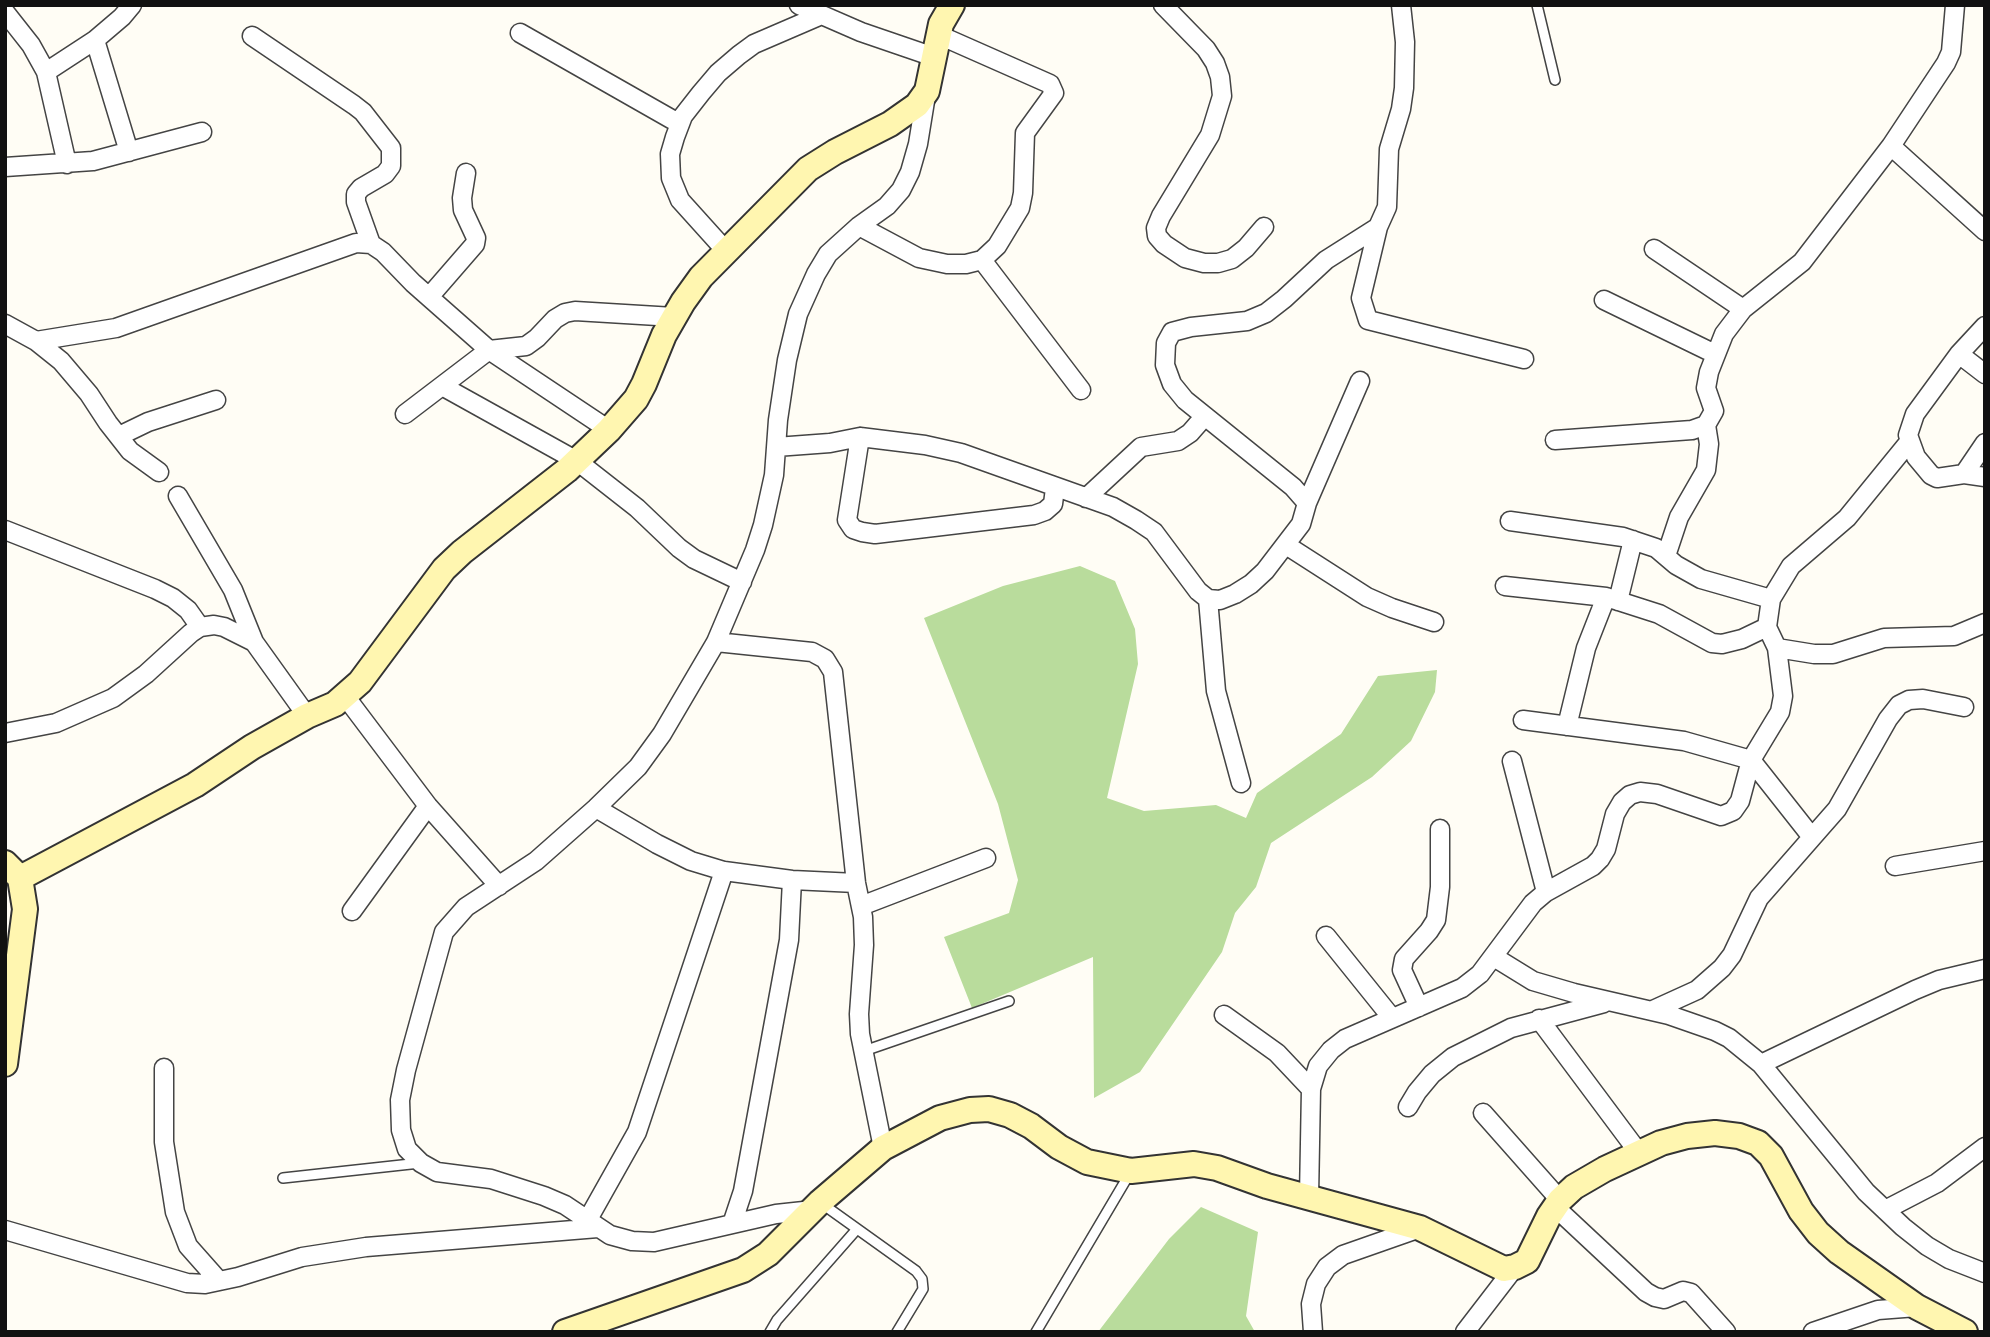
<!DOCTYPE html>
<html>
<head>
<meta charset="utf-8">
<style>
  body { margin:0 }
  #map { position:relative; width:1990px; height:1337px; overflow:hidden; background:#fffdf5; font-family:"Times New Roman",serif }
  canvas { display:block }
  .frame { position:absolute; inset:0; border:7px solid #111; pointer-events:none }
</style>
</head>
<body>
<div id="map">
<canvas width="1990" height="1337"></canvas>
<div class="frame"></div>
</div>
<script>
const g = document.querySelector('canvas').getContext('2d');
g.lineJoin = 'round';
function paint(path, color) {
  g.fillStyle = color;
  g.fill(path, 'evenodd');
}
function toPath(rows) {
  const path = new Path2D();
  for (const r of rows) {
    path.moveTo(r[0], r[1]);
    for (let i = 2; i < r.length; i += 2) path.lineTo(r[i], r[i + 1]);
  }
  return path;
}
function stroke(path, color, width, dash) {
  g.strokeStyle = color;
  g.lineWidth = width;
  g.lineCap = dash ? 'butt' : 'round';
  g.setLineDash(dash || []);
  g.stroke(path);
}
paint(toPath([
  [1080,566,1115,581,1135,629,1138,664,1107,798,1144,811,1216,805,1246,818,1257,793,1341,734,1378,676,1437,670,1435,692,1411,741,1372,777,1271,843,1256,887,1235,913,1222,952,1140,1072,1094,1098,1093,957,972,1008,944,937,1009,913,1018,880,998,804,924,618,1003,586],
  [1201,1207,1258,1232,1246,1316,1255,1332,1098,1332,1169,1239]
]), '#b9dc9c');
const lane = toPath([
  [1537,5,1555,80],
  [864,1051,1009,1001],
  [283,1178,420,1163],
  [821,1203,916,1271,922,1279,923,1289,897,1332],
  [770,1332,777,1320,857,1229],
  [1036,1332,1130,1173]
]);
const street = toPath([
  [799,5,861,32,934,57],
  [1163,5,1206,49,1215,63,1220,77,1222,96,1210,135,1161,216,1156,228,1157,236,1164,244,1185,258,1204,263,1218,263,1232,259,1246,248,1264,227],
  [5,12,31,45,46,72,67,164],
  [520,33,680,124],
  [252,36,354,105,363,112,391,148,391,166,385,174,361,188,356,194,356,202,371,244],
  [95,40,129,152],
  [46,72,95,40,122,17,132,5],
  [1891,146,1985,231],
  [5,167,93,161,202,132],
  [859,226,919,258,947,264,966,264,982,260,997,246,1020,208,1023,193,1025,133,1054,93,1050,84,939,35],
  [1378,227,1361,298,1368,320,1524,359],
  [1654,249,1743,309],
  [726,251,680,200,671,178,670,154,675,137,683,116,701,93,718,73,739,55,754,44,819,16],
  [982,260,1081,390],
  [429,297,475,244,476,238,463,210,462,198,466,173],
  [1604,300,1715,354],
  [5,324,36,341,61,361,89,394,108,423,130,451,159,472],
  [1985,326,1959,354,1915,414,1908,435,1916,457,1931,475,1937,478,1964,474,1985,477],
  [36,341,116,328,356,243,371,244,383,252,413,283,489,350,609,430],
  [1959,354,1985,374],
  [442,386,577,461,637,508,679,548,694,559,742,582],
  [405,414,489,350,526,346,537,338,555,319,565,313,575,311,674,317],
  [119,436,148,422,216,400],
  [860,437,847,520,853,529,862,532,875,534,1034,515,1045,511,1053,504,1055,488],
  [1555,440,1692,430,1706,425,1714,411,1706,388,1709,372,1724,334,1743,309,1802,262,1891,146,1946,63,1951,52,1955,5],
  [776,447,830,443,860,437,925,445,961,453,1113,507,1136,520,1154,532,1198,591,1208,599,1220,600,1235,594,1251,584,1265,571,1301,524,1307,503,1293,487,1185,400,1172,384,1165,365,1166,343,1172,332,1191,327,1247,321,1266,313,1284,299,1326,260,1378,227,1387,207,1389,149,1401,109,1404,88,1405,42,1401,5],
  [1964,474,1985,443],
  [178,496,233,590,254,642],
  [1086,498,1141,447,1178,441,1190,433,1204,417],
  [1307,503,1360,381],
  [1510,521,1623,537,1656,548,1676,565,1701,579,1771,599],
  [5,530,155,589,173,598,188,610,200,627],
  [1286,545,1367,597,1392,608,1434,622],
  [1666,556,1679,517,1706,470,1709,444,1706,425],
  [1505,586,1606,597,1659,614,1712,643,1722,644,1742,639,1767,627],
  [1208,599,1216,691,1241,783],
  [1618,601,1633,540],
  [716,642,812,652,825,659,833,672,856,883,863,917,864,945,859,1014,860,1034,883,1148],
  [1777,648,1814,654,1833,654,1884,638,1954,636,1985,623],
  [345,696,428,806,499,886],
  [1523,720,1684,741,1751,760,1811,836],
  [1567,726,1586,648,1606,597],
  [5,733,56,723,113,698,146,674,191,633,200,627,214,625,224,627,254,642,307,716],
  [1512,761,1546,892],
  [596,808,657,844,691,861,724,871,792,880,856,883],
  [1895,866,1985,851],
  [861,906,986,858],
  [352,911,428,806],
  [1326,936,1392,1018],
  [1494,957,1533,981,1574,993,1669,1015,1715,1031,1729,1038,1761,1064,1866,1192,1903,1227,1927,1246,1949,1259,1985,1273],
  [1419,1007,1402,970,1404,959,1429,931,1436,920,1440,887,1440,829],
  [1653,1010,1697,990,1722,968,1732,955,1759,898,1837,809,1888,719,1899,705,1909,700,1923,699,1964,707],
  [1224,1015,1277,1053,1311,1089],
  [1539,1019,1639,1153],
  [1761,1064,1915,990,1939,980,1985,969],
  [164,1068,164,1142,175,1212,188,1246,219,1281],
  [1408,1107,1417,1092,1432,1074,1453,1057,1511,1028,1604,1003],
  [1483,1113,1560,1200],
  [1309,1197,1311,1089,1318,1066,1331,1050,1345,1039,1462,988,1480,974,1533,903,1546,892,1593,866,1600,859,1606,849,1615,814,1622,802,1630,795,1640,792,1657,794,1721,816,1733,811,1740,801,1751,760,1780,712,1783,696,1777,648,1767,627,1771,599,1791,566,1847,518,1909,442],
  [1555,1207,1646,1292,1655,1297,1664,1299,1683,1291,1691,1293,1726,1332],
  [813,1210,776,1214,654,1242,632,1241,610,1235,565,1205,544,1196,491,1179,437,1172,421,1163,407,1149,401,1130,400,1100,406,1070,444,932,466,907,536,861,596,808,638,767,662,734,716,642,755,550,763,525,774,475,778,420,787,360,798,314,816,274,828,254,859,226,887,206,901,190,910,172,918,144,926,95],
  [1885,1210,1937,1183,1985,1147],
  [587,1221,637,1132,724,871],
  [732,1224,743,1191,789,940,792,880],
  [5,1230,187,1283,205,1284,238,1277,302,1257,366,1247,598,1228],
  [1313,1332,1311,1304,1316,1284,1327,1267,1343,1255,1420,1228],
  [1465,1332,1515,1267],
  [1813,1332,1878,1310,1917,1307]
]);
const secondary = toPath([
  [5,863,20,878,25,909,5,1064],
  [20,878,195,785,252,747,307,716,335,704,360,682,444,569,462,552,567,470,609,430,636,399,644,384,664,335,683,302,701,277,808,169,835,152,890,124,917,105,927,91,941,24,952,5],
  [565,1332,743,1270,768,1254,820,1202,883,1148,940,1118,970,1110,989,1109,1010,1115,1031,1126,1059,1147,1087,1162,1131,1171,1194,1164,1217,1168,1267,1186,1420,1228,1504,1269,1515,1267,1527,1261,1549,1216,1560,1200,1574,1187,1605,1169,1661,1143,1687,1136,1715,1133,1739,1136,1758,1143,1771,1156,1801,1211,1818,1233,1839,1252,1917,1307,1965,1332]
]);
stroke(lane, '#444', 12);
stroke(street, '#444', 21);
stroke(secondary, '#333', 28);
stroke(lane, '#fff', 9);
stroke(street, '#fff', 18);
stroke(secondary, '#fff6b0', 24);
</script>
</body>
</html>
